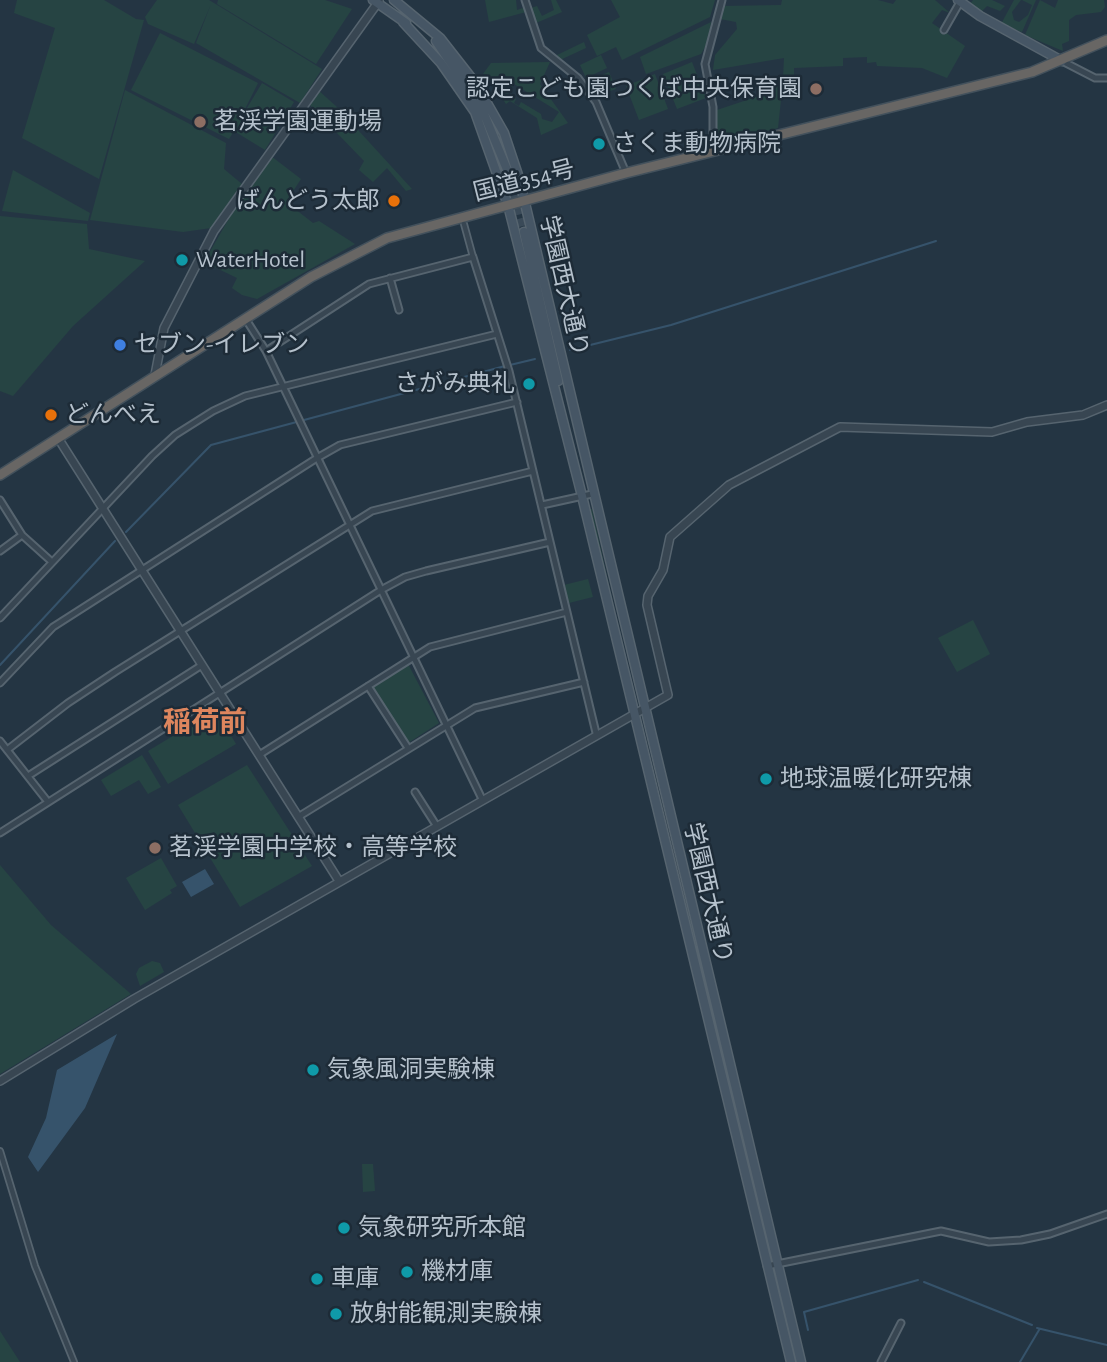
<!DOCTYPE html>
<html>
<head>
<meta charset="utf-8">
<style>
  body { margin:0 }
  canvas { display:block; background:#243543 }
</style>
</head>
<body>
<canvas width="1107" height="1362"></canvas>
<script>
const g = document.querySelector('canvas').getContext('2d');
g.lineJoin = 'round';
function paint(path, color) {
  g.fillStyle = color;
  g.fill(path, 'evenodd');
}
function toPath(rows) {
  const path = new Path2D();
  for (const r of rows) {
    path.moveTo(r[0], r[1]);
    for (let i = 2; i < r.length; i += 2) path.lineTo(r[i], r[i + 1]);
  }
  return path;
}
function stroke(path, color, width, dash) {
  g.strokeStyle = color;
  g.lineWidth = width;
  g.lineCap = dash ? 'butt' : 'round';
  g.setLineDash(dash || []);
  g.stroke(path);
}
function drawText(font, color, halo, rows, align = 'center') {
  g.font = font + ' "Alegreya Sans","Noto Sans JP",sans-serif';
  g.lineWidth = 5;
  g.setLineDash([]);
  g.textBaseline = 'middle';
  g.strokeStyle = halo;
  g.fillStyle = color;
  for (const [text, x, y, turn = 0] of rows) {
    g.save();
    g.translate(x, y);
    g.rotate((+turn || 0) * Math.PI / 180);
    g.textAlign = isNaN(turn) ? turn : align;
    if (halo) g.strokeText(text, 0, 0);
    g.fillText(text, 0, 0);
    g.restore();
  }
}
paint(toPath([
  [17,0,104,0,136,19,144,20,99,179,22,138,55,28,14,13],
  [157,0,209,0,322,69,300,103,196,43,211,4,194,44,148,24,145,17],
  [218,0,325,0,352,9,316,64,217,4],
  [485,0,516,0,517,10,523,8,523,0,526,12,489,22],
  [551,0,556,0,562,12,536,23,531,8,537,6,542,16,554,10],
  [611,0,715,0,710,17,622,60,616,47,597,56,587,35,620,17],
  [782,0,878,0,893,4,896,0,935,0,950,13,942,10,932,23,965,46,947,78,922,68,877,66,876,62,867,63,867,57,843,58,843,66,794,68,794,79,783,79,784,58,713,70,715,55,737,29,736,22,720,19,723,6,781,5],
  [973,0,992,0,1005,6,1000,11,987,6,981,12,970,4],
  [1014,0,1021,0,1012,12,1014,20,1019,22,1028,15,1032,5,1022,0,1036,0,1022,32,1001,24],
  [1040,0,1055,8,1058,0,1104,0,1105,7,1101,12,1076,15,1069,20,1069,41,1062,44,1063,51,1025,35],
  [711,22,709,40,701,54,646,74,640,57],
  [160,33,258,83,238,123,262,83,294,102,265,150,234,131,229,139,131,90],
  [584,42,586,48,560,60,555,56],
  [601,55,607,68,586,78,580,65],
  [550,62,540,84,568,123,541,135,537,118,510,101,506,104,487,75,483,74,491,63],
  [514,84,559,112,552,122,542,119,541,114,521,102,519,106,514,103,516,99,508,94],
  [692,62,706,98,677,109,663,74],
  [609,72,616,89,596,96,589,80],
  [655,74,668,109,639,120,626,86],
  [783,81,778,128,716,144,717,110,759,96,757,82],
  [125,90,226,143,224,169,242,184,211,228,183,232,90,220],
  [318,90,337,107,412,189,406,191,387,168,373,182,359,170,364,161,308,103],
  [271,156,301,179,286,202,313,223,319,221,355,244,257,299,242,295,232,288,237,278,204,262,235,208],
  [13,170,90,213,88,221,2,211],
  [0,216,87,224,89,249,145,261,73,326,13,396,0,391],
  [588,509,592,509,626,662],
  [588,579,593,597,569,603,564,585],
  [973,620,990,654,957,672,938,638],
  [408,664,439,723,408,743,373,687],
  [216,710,236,744,168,784,148,751],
  [142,755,161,787,148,794,139,780,111,796,101,780],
  [247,765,312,866,240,907,178,805],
  [161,858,177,886,170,890,172,893,145,910,126,878],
  [0,865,51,925,131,994,0,1074],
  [152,961,160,963,164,972,140,986,136,974,139,968],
  [362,1164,373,1164,375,1191,363,1192],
  [0,1331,20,1362,0,1362]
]), '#264443');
paint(toPath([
  [205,869,214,884,191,897,182,882],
  [117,1034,85,1108,38,1172,28,1157,46,1118,57,1070]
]), '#36536b');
stroke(toPath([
  [570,350,671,325,936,241],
  [510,365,535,359],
  [126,532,211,445,505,366],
  [0,665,115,541],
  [924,1282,1032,1325],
  [1037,1328,1107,1345],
  [808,1330,804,1312,918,1280],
  [1020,1362,1039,1330]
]), '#36536b', 2);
stroke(toPath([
  [508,172,524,232]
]), '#3a4a58', 8, [8, 4]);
const pedestrian = toPath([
  [464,224,473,257],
  [0,1151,35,1266,74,1362]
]);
const minor = toPath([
  [525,0,541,48,578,78,596,102,626,173],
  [944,30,960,2],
  [1062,61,1095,78,1107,78],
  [713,152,713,107,705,64,722,0],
  [390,278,399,310],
  [245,318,266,351,482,799],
  [266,351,369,284,473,257,509,371,596,733],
  [0,500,22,535,52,562],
  [542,505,592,494],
  [0,551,22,535],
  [0,618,152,456,175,435,213,411,245,396,497,334],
  [0,683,53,627,317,458,340,445,517,402],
  [368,686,408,748],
  [0,741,48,802],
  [7,750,68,703,115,672,372,511,533,471],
  [259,755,430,647,567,612],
  [28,776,202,665],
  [415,792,436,825],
  [298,817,475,708,584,682],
  [0,833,381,590,405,577,426,571,550,542],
  [767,1266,941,1231,989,1242,1021,1240,1050,1234,1107,1214],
  [881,1362,901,1323]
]);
const tertiary = toPath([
  [155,375,164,328,214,231,379,1],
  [58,438,339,881],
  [0,1081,134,999,668,695,647,605,648,596,663,570,670,537,729,485,840,427,992,432,1027,422,1083,415,1107,405]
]);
const secondary = toPath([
  [373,0,406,23],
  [394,0,440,38,476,84,504,133,519,178,801,1362],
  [958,0,980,16,1062,61],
  [403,22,441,63,475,112,508,205,582,496,791,1362],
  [436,41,482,109,508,172],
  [524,232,558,381]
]);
const trunk = toPath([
  [0,475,311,277,387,238,626,173,1032,72,1107,40]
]);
stroke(pedestrian, '#56646f', 8);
stroke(minor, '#56646f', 9);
stroke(tertiary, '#56646f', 10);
stroke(secondary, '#56646f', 11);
stroke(trunk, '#43515c', 12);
stroke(pedestrian, '#384652', 4.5);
stroke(minor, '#384652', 5);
stroke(tertiary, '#384652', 7);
stroke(secondary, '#465665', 8);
stroke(trunk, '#686664', 9);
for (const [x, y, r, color] of [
  [816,89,7,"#8d6e63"],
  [200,122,7,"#8d6e63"],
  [599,144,7,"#0f9aa8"],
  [394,201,7,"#e8710a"],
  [182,260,7,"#0f9aa8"],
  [120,345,7,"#3f7fe0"],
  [529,384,7,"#0f9aa8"],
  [51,415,7,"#e8710a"],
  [766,779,7,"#0f9aa8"],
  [155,848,7,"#8d6e63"],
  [313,1070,7,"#0f9aa8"],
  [344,1228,7,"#0f9aa8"],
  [407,1272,7,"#0f9aa8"],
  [317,1279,7,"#0f9aa8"],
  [336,1314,7,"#0f9aa8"]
]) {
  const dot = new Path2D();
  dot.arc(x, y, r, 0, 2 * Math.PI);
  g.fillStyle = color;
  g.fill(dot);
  stroke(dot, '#1d2b37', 2.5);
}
drawText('24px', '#b5c1cc', '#1d2b37', [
  ["認定こども園つくば中央保育園",802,89,"right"],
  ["茗渓学園運動場",214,122],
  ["さくま動物病院",613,144],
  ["ばんどう太郎",380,201,"right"],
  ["WaterHotel",196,260],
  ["セブン-イレブン",134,345],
  ["さがみ典礼",515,384,"right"],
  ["どんべえ",65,415],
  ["地球温暖化研究棟",780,779],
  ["茗渓学園中学校・高等学校",169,848],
  ["気象風洞実験棟",327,1070],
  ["気象研究所本館",358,1228],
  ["機材庫",421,1272],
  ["車庫",331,1279],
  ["放射能観測実験棟",350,1314]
], 'left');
drawText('24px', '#b5c1cc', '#1d2b37', [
  ["国道354号",524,181,-14],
  ["学園西大通り",564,286,77],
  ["学園西大通り",708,893,77]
]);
drawText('bold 28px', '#de865e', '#1d2b37', [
  ["稲荷前",205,723]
]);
</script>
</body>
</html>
